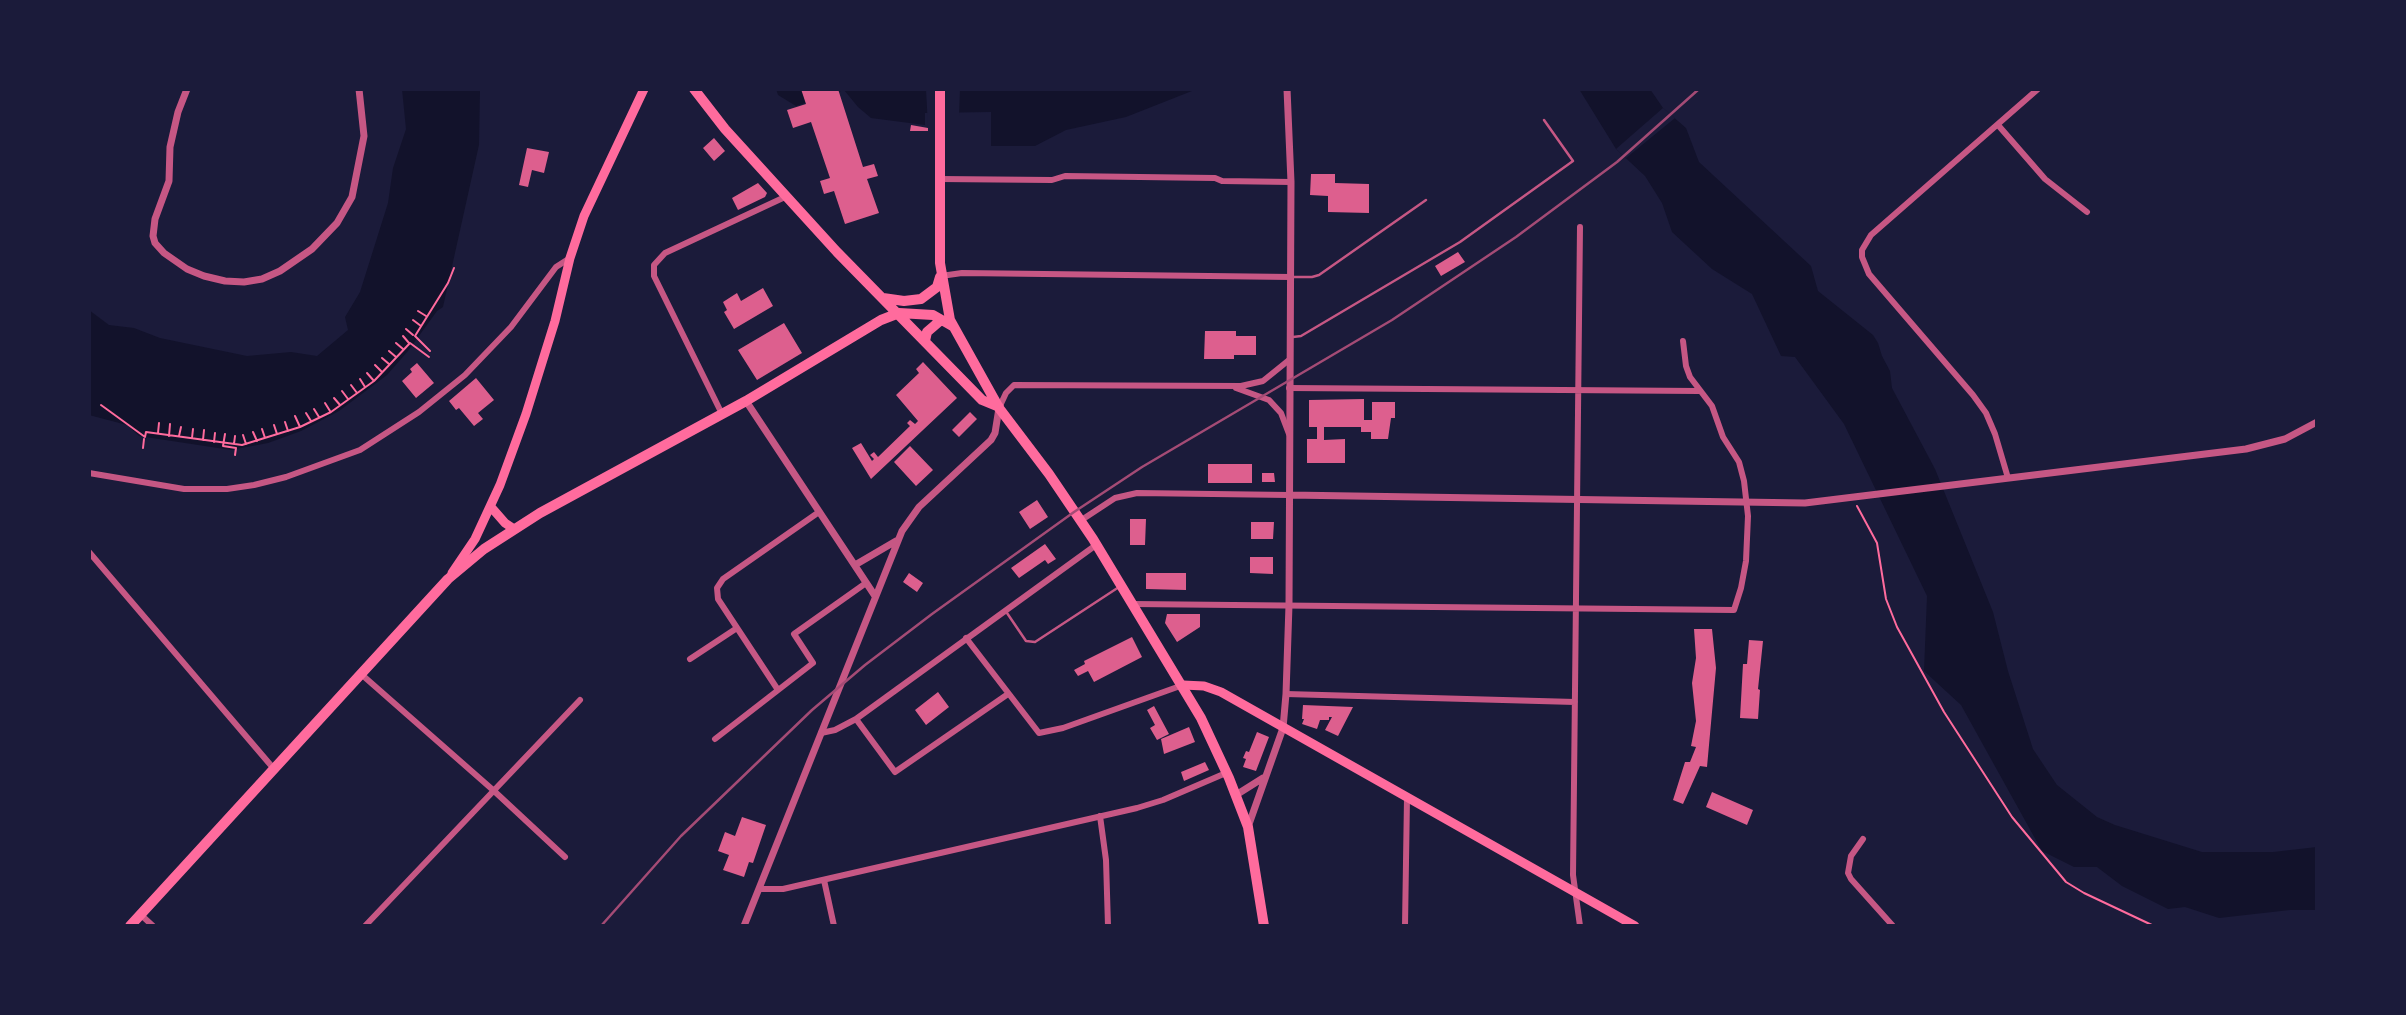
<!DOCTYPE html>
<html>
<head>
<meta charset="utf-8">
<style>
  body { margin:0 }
  #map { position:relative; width:2406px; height:1015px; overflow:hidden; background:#1b1b3a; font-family:Manrope,sans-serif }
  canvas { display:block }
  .frame { position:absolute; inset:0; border:91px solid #1b1b3a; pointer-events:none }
</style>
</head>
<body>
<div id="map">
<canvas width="2406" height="1015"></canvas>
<div class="frame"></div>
</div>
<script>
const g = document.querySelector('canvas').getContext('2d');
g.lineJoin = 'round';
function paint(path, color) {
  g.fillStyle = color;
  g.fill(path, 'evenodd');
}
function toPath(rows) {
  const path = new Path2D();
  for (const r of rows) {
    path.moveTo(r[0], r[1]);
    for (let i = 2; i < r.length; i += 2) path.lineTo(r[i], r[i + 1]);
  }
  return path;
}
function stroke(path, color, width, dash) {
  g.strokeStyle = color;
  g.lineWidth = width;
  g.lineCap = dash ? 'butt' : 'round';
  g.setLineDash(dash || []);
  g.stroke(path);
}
paint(toPath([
  [402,89,480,89,479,145,443,307,437,311,408,351,387,375,339,411,301,431,268,443,231,450,139,436,127,425,89,415,89,310,109,325,134,328,160,338,247,356,291,352,317,356,348,330,345,317,360,292,388,203,393,168,406,129],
  [776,89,1197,89,1126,117,1066,130,1035,146,991,146,991,112,925,113,925,125,871,118,858,107,844,90,796,106,778,95],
  [1579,89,1650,89,1663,108,1686,128,1699,162,1811,266,1818,291,1873,335,1878,343,1882,356,1890,371,1892,388,1935,469,1993,612,2008,671,2033,749,2057,785,2097,817,2115,825,2202,852,2273,852,2317,847,2317,910,2290,910,2219,918,2185,907,2168,909,2122,886,2097,867,2074,867,2042,851,1961,705,1924,671,1927,596,1844,424,1795,357,1781,356,1752,294,1712,269,1672,232,1662,203,1645,176,1616,149]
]), '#12122b');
paint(toPath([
  [926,89,960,89,959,116,928,116,928,127],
  [1663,108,1675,118,1626,158,1616,149]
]), '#1b1b3a');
paint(toPath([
  [801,89,838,89,863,167,874,164,878,176,867,179,879,213,845,224,834,191,824,194,820,181,830,178,811,122,793,128,787,110,806,104],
  [911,125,928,128,928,131,910,131],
  [714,138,725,151,714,161,703,148],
  [527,148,549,152,544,173,532,170,528,187,519,185],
  [1311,174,1335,174,1335,183,1369,184,1369,213,1328,212,1328,196,1310,195],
  [758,183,767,193,765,197,738,210,732,198],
  [1458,252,1465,262,1441,276,1435,266],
  [763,288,773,306,734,329,724,312,727,310,723,302,737,293,741,301],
  [784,323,802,353,757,380,738,350],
  [1205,331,1236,331,1236,336,1256,336,1256,355,1234,355,1234,359,1204,359],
  [923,362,957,398,871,479,852,448,861,443,872,461,874,459,870,455,874,452,878,457,910,426,907,423,910,420,915,424,918,421,896,395,919,373,916,369],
  [417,363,434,383,416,398,402,381,412,372,410,369],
  [476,378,494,400,478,413,483,419,474,426,459,408,456,410,449,401],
  [1364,399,1364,420,1372,420,1372,402,1395,402,1395,418,1391,418,1388,439,1371,439,1371,432,1361,432,1361,427,1324,427,1324,440,1345,439,1345,463,1307,463,1307,439,1317,439,1317,427,1309,427,1309,400],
  [970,412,977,419,959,437,952,430],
  [910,446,933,470,916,486,894,462],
  [1208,464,1252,464,1252,483,1208,483],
  [1262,473,1274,473,1275,482,1262,482],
  [1037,500,1048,517,1030,529,1019,512],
  [1130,519,1146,519,1145,545,1130,545],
  [1251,522,1274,522,1273,539,1251,539],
  [1045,544,1056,559,1048,564,1045,560,1019,578,1011,568],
  [1250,557,1273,557,1273,574,1250,573],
  [909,573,923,583,917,592,903,582],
  [1146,573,1186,573,1186,590,1146,589],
  [1167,614,1200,614,1200,627,1177,642,1165,623],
  [1694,629,1712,629,1716,668,1707,767,1700,766,1683,804,1673,800,1685,762,1690,762,1696,747,1691,746,1696,721,1692,683,1696,658],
  [1132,637,1142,657,1094,682,1088,671,1078,676,1074,670,1085,664,1084,661],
  [1749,640,1763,641,1758,689,1760,690,1758,719,1740,718,1743,664,1747,664],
  [938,692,949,707,926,725,915,710],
  [1303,705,1353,707,1338,736,1325,730,1332,717,1329,717,1329,720,1320,720,1317,729,1302,724,1304,719,1302,719],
  [1154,706,1169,734,1157,740,1150,728,1155,725,1147,710],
  [1189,727,1195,742,1164,754,1161,739],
  [1257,732,1269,737,1256,771,1243,767,1246,759,1243,758,1246,751,1249,752],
  [1205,762,1209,770,1184,781,1181,772],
  [1712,792,1753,810,1747,825,1706,807],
  [742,817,766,825,753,863,749,862,744,877,723,870,729,855,718,851,725,832,735,836]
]), '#dd5f8e');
stroke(toPath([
  [418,311,426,316],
  [413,320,421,326],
  [406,329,413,335],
  [403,336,409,343],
  [396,343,403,349],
  [389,351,396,357],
  [430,351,415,336,448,283,454,268],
  [382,358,389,364],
  [375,365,382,372],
  [367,373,374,381],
  [360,379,365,387],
  [351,385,357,393],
  [342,391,348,399],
  [334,398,340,405],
  [325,403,330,411],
  [101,405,145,437,146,432,242,445,300,427,331,412,374,381,410,343,429,357],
  [314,409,319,417],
  [306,413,311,421],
  [295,416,300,427],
  [285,422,288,431],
  [274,425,277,434],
  [262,429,265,438],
  [253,432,257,441],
  [158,433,159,423],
  [225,434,223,446,236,448,235,455],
  [243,435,246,444],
  [169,436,170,424],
  [179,436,181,427],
  [192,438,193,429],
  [203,440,204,430],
  [214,442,215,433],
  [234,444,235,436],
  [143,448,144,439],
  [1857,506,1877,543,1886,599,1897,627,1944,712,2012,817,2066,882,2084,893,2154,926]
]), '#ff6b9d', 2);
stroke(toPath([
  [1291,277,1312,277,1319,275,1426,200],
  [1293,337,1301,336,1460,242,1573,161,1544,120],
  [1007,613,1026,641,1035,642,1119,587]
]), '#c65784', 2.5);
stroke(toPath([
  [1998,125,2045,179,2087,212],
  [940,179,1052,180,1065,176,1215,178,1222,181,1291,182],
  [1580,227,1573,875,1580,926],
  [941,276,962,273,1291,277],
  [1236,388,1269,400,1281,413,1289,434],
  [1289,388,1699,391],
  [999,408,1006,393,1014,385,1241,386,1263,381,1289,360],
  [722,414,654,276,654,265,665,253,785,197],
  [89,473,184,489,227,489,254,485,286,477,360,450,419,412,465,375,511,327,556,267,570,258],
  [2008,478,1995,434,1986,413,1973,395,1869,274,1862,257,1862,250,1871,235,2038,89],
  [1080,521,1115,498,1137,493,1289,495],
  [89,552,274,769],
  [1133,604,1734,610,1741,588,1746,561,1748,516,1744,481,1739,462,1723,437,1712,406,1690,377,1686,366,1683,341],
  [966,638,1039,733,1063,728,1183,685],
  [690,659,737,628],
  [361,674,493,790,565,857],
  [778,690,718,599,717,588,723,579,819,512],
  [1286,694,1575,702],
  [856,719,895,772,1008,694],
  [821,733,835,730,856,719,1096,545],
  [715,739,813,663,794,634,866,583],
  [1100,816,1106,860,1108,926],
  [1863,839,1851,856,1848,873,1851,879,1893,926],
  [824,880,834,926],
  [759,889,783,889,1137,808,1163,800,1226,773],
  [140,914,153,926],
  [365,926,580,700],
  [1405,926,1407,798]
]), '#c65784', 6);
stroke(toPath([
  [187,89,178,112,170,147,169,181,155,219,153,236,155,243,164,253,187,269,204,276,225,281,244,282,262,279,280,271,312,249,337,223,352,197,364,136,359,89],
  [746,401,875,596],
  [1289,495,1805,503,2246,449,2285,439,2317,422],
  [855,565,896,541],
  [1236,795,1263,778],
  [1248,827,1283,728,1286,694,1289,605,1291,182,1287,89],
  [744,926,902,531,919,507,991,440,995,433,999,408]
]), '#c65784', 7);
stroke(toPath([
  [491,507,505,523,514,529],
  [452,573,475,539,500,485,526,414,555,321,570,258,584,216,644,89],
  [1183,685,1204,686,1221,692,1635,926]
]), '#ff6b9d', 9);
stroke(toPath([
  [694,89,725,129,837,252,982,400,999,407],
  [940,89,940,263,950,320,999,408,1049,474,1093,539,1201,718,1229,778,1248,827,1264,926],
  [883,298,904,301,921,299,937,287,940,277],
  [925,341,927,332,941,320],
  [130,926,448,579,484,549,540,513,746,401,881,320,899,313,933,315,954,327]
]), '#ff6b9d', 10);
stroke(toPath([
  [601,926,681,836,812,710,865,665,932,614,1074,512,1142,467,1392,320,1516,237,1617,162,1699,89]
]), '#a44b75', 2.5);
</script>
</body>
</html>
